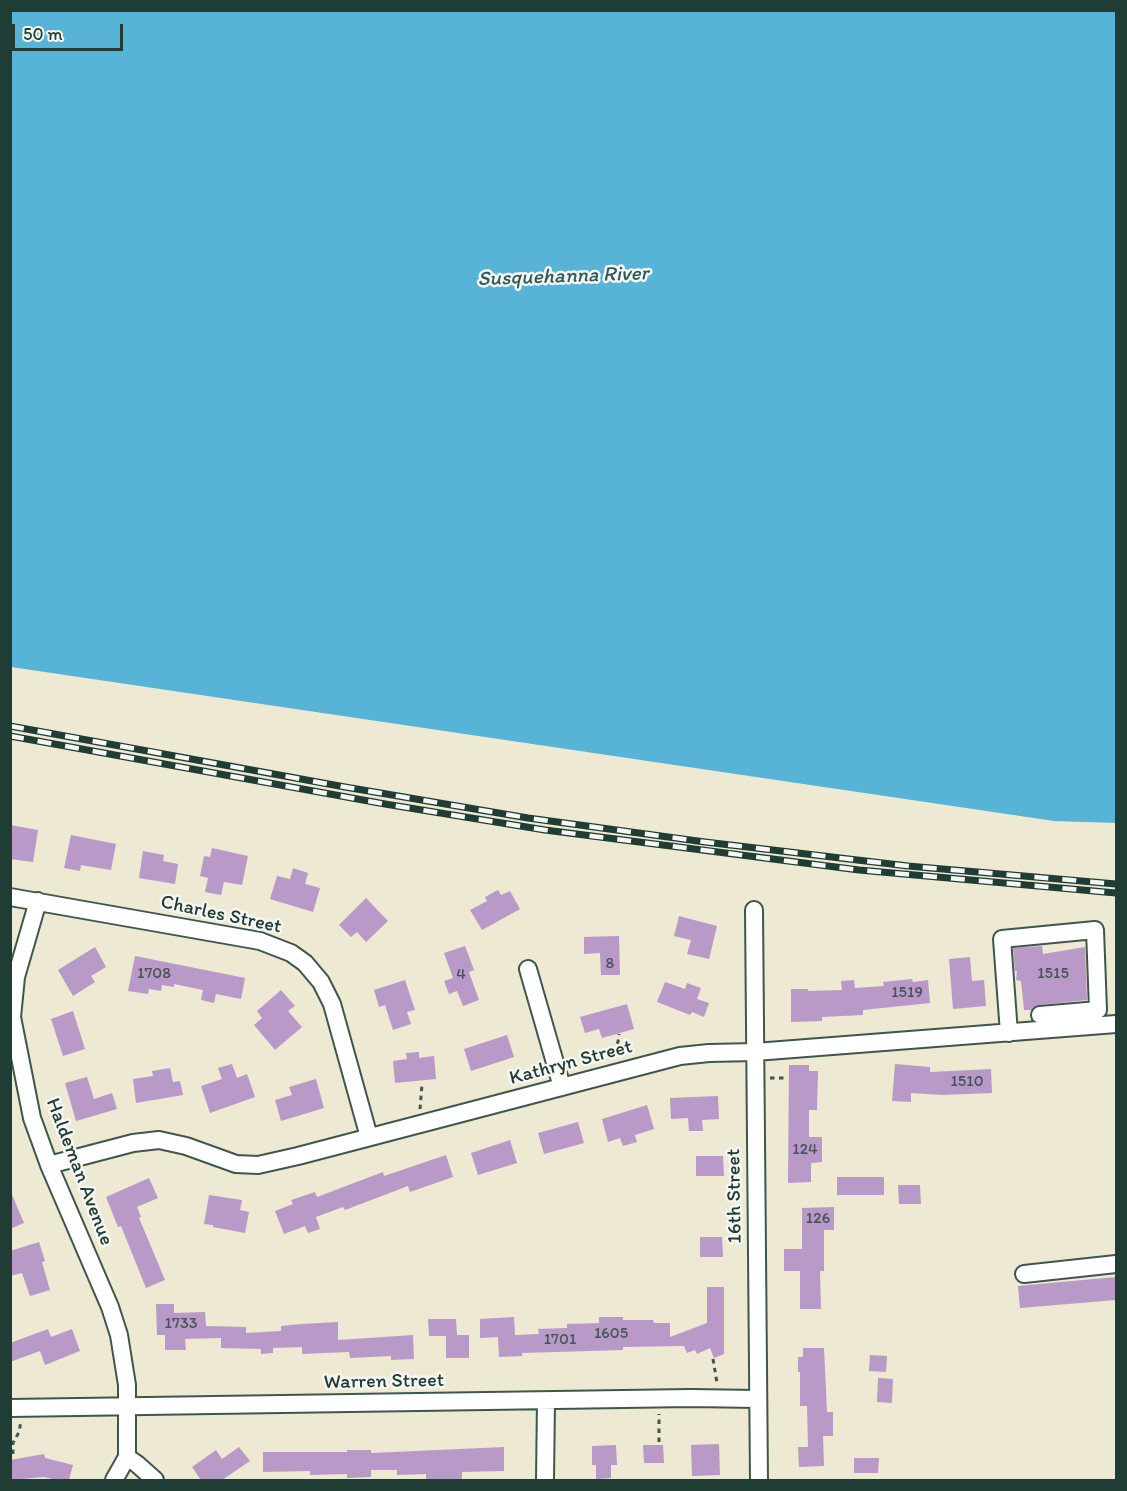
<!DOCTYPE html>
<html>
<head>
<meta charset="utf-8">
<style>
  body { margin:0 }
  #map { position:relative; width:1127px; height:1491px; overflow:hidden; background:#ede9d2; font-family:Itim,sans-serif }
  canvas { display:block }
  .frame { position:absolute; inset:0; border:12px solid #1f3d34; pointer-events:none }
  .scale { position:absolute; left:12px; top:24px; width:111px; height:27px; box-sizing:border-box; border:3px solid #1f3d34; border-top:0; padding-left:8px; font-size:18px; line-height:21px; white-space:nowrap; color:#1f3d34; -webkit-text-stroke:4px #f6f6f2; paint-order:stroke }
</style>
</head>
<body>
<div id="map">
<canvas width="1127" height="1491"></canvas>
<div class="frame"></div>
<div class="scale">50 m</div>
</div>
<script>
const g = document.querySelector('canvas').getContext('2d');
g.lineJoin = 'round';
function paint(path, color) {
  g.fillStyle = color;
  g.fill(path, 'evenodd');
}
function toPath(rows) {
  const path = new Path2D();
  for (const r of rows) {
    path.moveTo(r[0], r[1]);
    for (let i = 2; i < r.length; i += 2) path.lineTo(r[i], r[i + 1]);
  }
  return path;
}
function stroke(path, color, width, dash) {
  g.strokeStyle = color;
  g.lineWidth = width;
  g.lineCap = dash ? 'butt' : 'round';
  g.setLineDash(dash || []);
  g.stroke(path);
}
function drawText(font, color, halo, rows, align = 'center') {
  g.font = font + ' Itim,sans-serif';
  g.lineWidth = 5;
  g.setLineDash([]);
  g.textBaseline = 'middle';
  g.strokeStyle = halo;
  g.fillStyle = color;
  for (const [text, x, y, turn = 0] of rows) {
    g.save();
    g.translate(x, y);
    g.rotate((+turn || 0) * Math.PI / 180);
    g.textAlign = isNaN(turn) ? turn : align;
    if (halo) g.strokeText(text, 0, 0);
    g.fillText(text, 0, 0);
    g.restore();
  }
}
paint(toPath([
  [11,10,1116,11,1116,823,1054,821,11,667]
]), '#58b4d6');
paint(toPath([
  [10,825,38,830,33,862,10,859],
  [71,835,116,844,111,870,81,865,80,871,64,868],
  [212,848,248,856,242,885,224,882,221,895,205,892,208,878,200,876,204,856,210,857],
  [143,851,164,855,163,861,178,864,175,884,139,878],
  [293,868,308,873,305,884,320,888,313,912,270,899,277,876,290,879],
  [498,890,501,895,510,891,520,909,482,930,470,910,487,901,485,897],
  [366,898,388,921,366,942,357,932,351,937,339,925],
  [679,916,717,926,709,959,687,954,691,940,674,936],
  [619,936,620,975,601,975,600,953,584,954,584,937],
  [465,946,474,970,469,972,479,1000,463,1006,457,991,449,994,444,981,453,978,444,953],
  [1042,946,1043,954,1085,947,1087,1000,1039,1005,1031,1010,1024,1010,1021,981,1016,980,1017,971,1015,971,1013,948],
  [95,947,106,967,91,976,95,982,73,996,58,970],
  [135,956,245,978,241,999,216,994,214,1003,201,1000,203,990,174,984,174,987,162,985,161,991,149,989,148,994,128,991],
  [970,957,972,981,984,980,986,1006,953,1009,949,959],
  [912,979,913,982,928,980,930,1003,863,1010,863,1015,822,1017,822,1021,791,1022,791,989,808,989,808,991,842,990,841,981,854,980,855,988,884,986,883,982],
  [405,980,415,1010,407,1012,411,1024,393,1030,385,1005,379,1007,374,990],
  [665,982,685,989,687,983,701,988,697,999,709,1003,704,1017,692,1012,690,1015,657,1002],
  [281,990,295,1006,288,1011,302,1027,275,1050,254,1025,262,1018,257,1011],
  [627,1004,634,1029,602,1038,599,1029,585,1033,580,1017],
  [73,1011,85,1049,63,1056,51,1019],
  [507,1035,514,1057,471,1071,464,1049],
  [419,1052,419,1058,434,1056,436,1079,395,1083,393,1061,407,1059,406,1053],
  [232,1064,237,1078,247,1074,255,1097,210,1113,201,1086,222,1079,218,1068],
  [895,1064,930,1067,930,1072,991,1069,992,1093,942,1095,911,1093,911,1102,892,1101],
  [789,1065,809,1065,809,1071,818,1071,817,1110,809,1110,809,1137,822,1137,822,1162,811,1163,811,1182,788,1183],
  [170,1068,173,1082,180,1081,183,1095,136,1103,133,1079,153,1076,152,1071],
  [87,1077,94,1099,112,1093,117,1109,76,1121,65,1083],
  [316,1079,324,1108,281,1121,275,1100,292,1095,289,1087],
  [718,1096,719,1119,702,1120,703,1131,689,1131,688,1118,671,1119,670,1098],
  [647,1105,654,1129,635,1135,637,1142,623,1146,620,1138,608,1142,602,1119],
  [578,1122,584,1143,544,1154,538,1133],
  [510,1140,517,1163,478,1175,471,1153],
  [446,1155,453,1177,410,1192,408,1186,345,1210,343,1207,316,1217,320,1229,308,1233,305,1226,284,1234,275,1211,293,1204,291,1200,315,1192,317,1197,383,1172,384,1176],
  [696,1156,723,1156,724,1176,696,1176],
  [837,1177,884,1177,884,1195,837,1195],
  [149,1178,158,1198,137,1207,141,1217,139,1218,165,1280,146,1288,121,1226,118,1227,106,1197],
  [898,1185,920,1185,921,1204,899,1204],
  [10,1190,24,1223,10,1229],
  [209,1195,242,1200,240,1210,249,1212,245,1233,213,1227,213,1225,204,1224],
  [834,1207,834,1230,824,1230,824,1271,820,1271,821,1309,800,1309,800,1271,784,1271,784,1249,802,1249,802,1208],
  [700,1237,722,1237,723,1257,700,1257],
  [39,1242,45,1261,42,1262,50,1290,30,1296,22,1273,10,1276,10,1251],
  [1116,1277,1116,1300,1020,1308,1018,1286],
  [707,1287,724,1287,724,1354,714,1358,710,1348,697,1354,695,1350,687,1353,684,1346,623,1347,623,1350,522,1353,522,1356,499,1357,498,1337,480,1338,480,1319,514,1317,515,1335,539,1334,538,1329,567,1328,567,1324,599,1323,599,1317,623,1317,623,1320,653,1320,654,1323,670,1323,670,1337,707,1323],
  [156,1304,174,1304,174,1313,205,1312,206,1326,246,1327,246,1333,281,1331,281,1326,301,1324,338,1322,338,1340,413,1335,414,1359,391,1360,391,1356,350,1358,349,1352,302,1354,302,1347,273,1348,273,1353,261,1354,261,1349,221,1348,221,1338,185,1339,186,1350,165,1350,165,1335,157,1335],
  [428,1319,456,1319,457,1335,469,1335,469,1358,446,1358,446,1336,429,1336],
  [48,1329,51,1337,72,1329,80,1351,45,1365,40,1351,10,1362,10,1343],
  [803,1348,824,1348,827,1412,833,1412,833,1436,823,1436,824,1466,799,1467,798,1447,808,1447,807,1406,800,1406,800,1372,798,1372,798,1357,803,1357],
  [870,1355,887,1356,886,1372,869,1371],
  [878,1378,893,1379,892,1403,877,1402],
  [719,1444,720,1475,692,1476,691,1445],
  [616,1445,617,1465,611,1465,611,1478,596,1479,596,1465,592,1465,592,1446],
  [643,1445,663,1445,664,1463,644,1463],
  [239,1447,250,1461,222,1480,201,1480,192,1467,216,1450,222,1459],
  [504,1447,504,1471,462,1472,462,1480,426,1480,426,1474,397,1475,397,1470,371,1470,371,1477,347,1478,347,1474,310,1475,310,1471,263,1472,263,1452,347,1452,347,1450,371,1450,371,1453],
  [44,1454,45,1458,73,1465,69,1480,57,1480,44,1477,10,1480,10,1460],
  [854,1458,879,1458,878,1473,854,1473]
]), '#b999c7');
const minor = toPath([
  [10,897,260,941,291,953,305,963,321,982,332,1004,369,1137],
  [38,901,16,977,12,1017,32,1118,49,1165,110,1307,119,1335,127,1385,127,1457,114,1480],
  [754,910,759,1480],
  [528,969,562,1087],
  [1009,1033,1002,939,1095,930,1098,1010,1040,1015],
  [49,1165,133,1143,159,1140,186,1146,236,1164,258,1165,298,1156,680,1056,709,1053,755,1052,1116,1024],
  [1024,1274,1116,1264],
  [10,1408,691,1398,758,1399],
  [127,1457,137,1464,155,1480],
  [545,1480,546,1401]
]);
stroke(minor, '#3e574c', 20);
stroke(toPath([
  [610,1059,609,1055,618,1042,619,1034],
  [770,1078,787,1078],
  [420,1109,422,1084],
  [713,1359,717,1383],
  [659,1442,659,1414],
  [13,1454,13,1443,19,1432,21,1421]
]), '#3e574c', 3, [4.5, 4.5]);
stroke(minor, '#fff', 16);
const rail = toPath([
  [10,726,345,787,528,818,705,842,908,866,1116,884],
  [10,736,385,804,545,830,859,870,1116,893]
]);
stroke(rail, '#1f3d34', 7);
stroke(rail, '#f6f6f2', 4.5, [14]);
drawText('16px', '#465459', null, [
  ["8",610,964],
  ["1708",154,974],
  ["1515",1053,974],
  ["4",461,975],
  ["1519",907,993],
  ["1510",967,1082],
  ["124",805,1150],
  ["126",818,1219],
  ["1733",181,1324],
  ["1605",611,1334],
  ["1701",560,1340]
]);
drawText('20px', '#1f3d34', '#f6f6f2', [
  ["Charles Street",221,915,12],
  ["Kathryn Street",571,1063,-15],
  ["Haldeman Avenue",79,1172,69],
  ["16th Street",735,1196,-91],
  ["Warren Street",384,1382,-1]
]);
drawText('italic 21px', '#2d5b5c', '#f6f6f2', [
  ["Susquehanna River",563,277,-2]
]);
</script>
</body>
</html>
